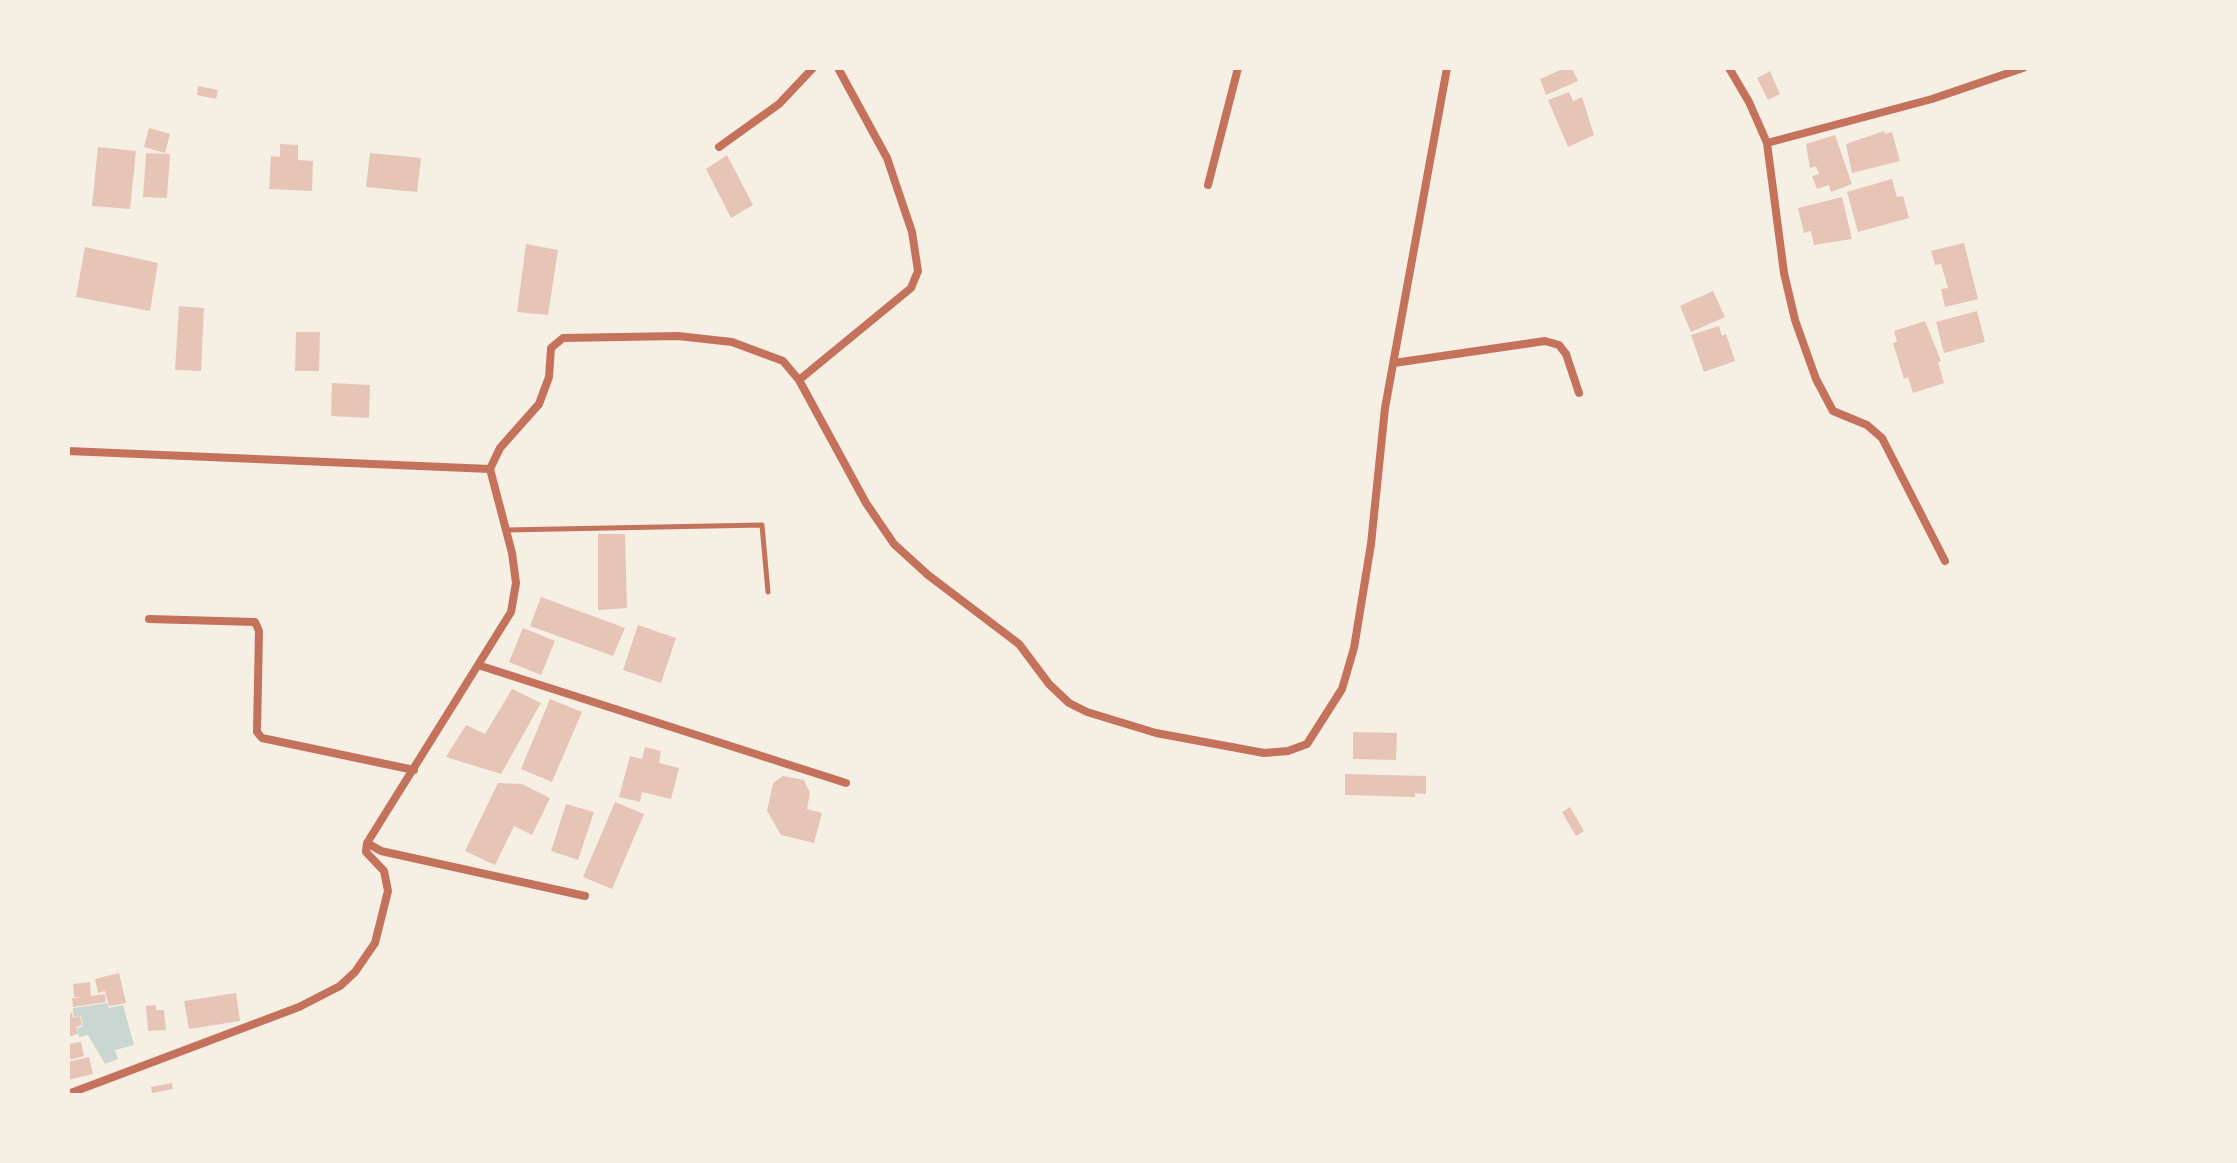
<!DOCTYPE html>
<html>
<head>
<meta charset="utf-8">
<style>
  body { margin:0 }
  #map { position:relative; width:2237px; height:1163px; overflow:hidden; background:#f6efe4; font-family:"Alegreya Sans",sans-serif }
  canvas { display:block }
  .frame { position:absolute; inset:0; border:70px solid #f6efe4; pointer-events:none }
</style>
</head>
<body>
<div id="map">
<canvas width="2237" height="1163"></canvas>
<div class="frame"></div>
</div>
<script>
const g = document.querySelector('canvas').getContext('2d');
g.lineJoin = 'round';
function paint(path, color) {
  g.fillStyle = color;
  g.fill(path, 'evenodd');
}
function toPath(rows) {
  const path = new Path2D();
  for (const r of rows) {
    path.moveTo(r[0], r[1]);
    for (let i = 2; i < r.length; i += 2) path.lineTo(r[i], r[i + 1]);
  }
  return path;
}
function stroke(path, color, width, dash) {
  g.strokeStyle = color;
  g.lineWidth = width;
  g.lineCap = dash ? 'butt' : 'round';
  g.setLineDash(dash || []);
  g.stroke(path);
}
paint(toPath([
  [107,1003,109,1008,123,1005,134,1045,115,1050,118,1059,105,1064,88,1035,79,1037,77,1028,83,1026,81,1016,74,1017,73,1012,73,1008]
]), '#c9d6d2');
paint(toPath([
  [1565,68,1572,68,1578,81,1546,95,1540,79],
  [1770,71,1780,94,1768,100,1757,78],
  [198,86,218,90,216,99,197,95],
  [1569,92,1573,101,1582,97,1594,135,1568,147,1548,100],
  [149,128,170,134,165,153,144,147],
  [1884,131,1885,134,1892,132,1900,161,1852,173,1846,144],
  [1835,135,1852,184,1831,192,1829,185,1817,189,1812,176,1819,174,1816,166,1810,168,1806,144],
  [280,144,298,145,298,160,313,161,312,191,269,189,271,156,280,157],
  [98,147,136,151,130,209,92,206],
  [146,153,170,154,167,198,143,197],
  [370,153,421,158,417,192,366,187],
  [727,155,753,205,731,218,706,169],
  [1892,179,1897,197,1903,196,1909,218,1858,232,1847,192],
  [1842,197,1852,239,1814,245,1811,231,1804,233,1798,208],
  [1964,243,1978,299,1945,307,1941,289,1948,288,1941,264,1935,265,1931,251],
  [526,244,558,250,548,315,517,312],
  [85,247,158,263,150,311,76,297],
  [1713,291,1725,317,1691,332,1680,306],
  [179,306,204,308,201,371,175,370],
  [1977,311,1985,342,1944,353,1936,322],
  [1925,321,1941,361,1938,362,1944,383,1913,393,1908,377,1904,379,1893,343,1897,342,1894,331],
  [1719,326,1722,336,1726,334,1735,361,1704,372,1691,335],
  [296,332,320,332,319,371,295,371],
  [332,383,370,385,369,418,331,416],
  [598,534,625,534,627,608,598,610],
  [541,597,625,628,613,656,530,626],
  [638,625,676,638,661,683,623,670],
  [523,628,555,641,541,675,509,662],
  [512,689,541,703,501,774,446,757,466,725,485,734],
  [550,699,582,712,552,782,521,769],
  [1353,732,1397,733,1396,760,1353,759],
  [645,747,661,751,659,763,679,768,671,799,642,792,640,802,619,797,630,756,642,759],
  [1345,774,1426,776,1426,794,1415,793,1415,797,1345,795],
  [783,776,804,780,810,793,807,809,822,813,814,843,781,835,767,811,773,783],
  [498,783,522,784,550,798,532,835,514,826,495,865,465,851],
  [615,802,644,814,612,889,583,877],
  [566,804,594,812,578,860,551,851],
  [1570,807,1584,831,1576,836,1562,812],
  [119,973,126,1003,109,1006,105,991,98,993,95,979],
  [90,982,91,996,105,994,106,1002,73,1007,72,998,84,997,74,997,73,984],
  [236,993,240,1021,189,1029,184,1001],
  [156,1005,156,1010,164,1010,166,1030,148,1031,146,1006],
  [72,1013,73,1018,80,1016,82,1025,76,1027,78,1034,68,1037,68,1014],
  [81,1042,84,1056,68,1060,68,1044],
  [89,1057,93,1074,68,1080,68,1062],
  [172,1083,173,1089,152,1093,151,1087]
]), '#e6c5b7');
stroke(toPath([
  [506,530,762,525,768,592]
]), '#c5725c', 5);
stroke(toPath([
  [1729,68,1749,102,1767,143,1784,273,1795,320,1816,379,1833,411,1867,425,1882,438,1945,561],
  [1767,143,1932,99,2023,68],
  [719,147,779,104,813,68],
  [1208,185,1238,68],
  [1394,363,1545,341,1559,345,1566,354,1579,393],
  [799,380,911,288,918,271,912,232,887,158,838,68],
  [68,451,490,469],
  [149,619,255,622,259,631,257,732,262,738,414,770],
  [481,666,846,783],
  [367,843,381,851,585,896],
  [68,1094,299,1007,340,986,355,972,375,943,388,891,384,871,366,852,367,843,511,612,516,583,512,553,490,469,500,448,539,404,549,377,551,348,563,338,678,336,732,342,783,361,799,380,866,503,894,544,928,575,1019,644,1049,684,1069,703,1087,712,1156,733,1264,753,1288,751,1307,744,1342,689,1354,648,1371,544,1385,408,1447,68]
]), '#c5725c', 8);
</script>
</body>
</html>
